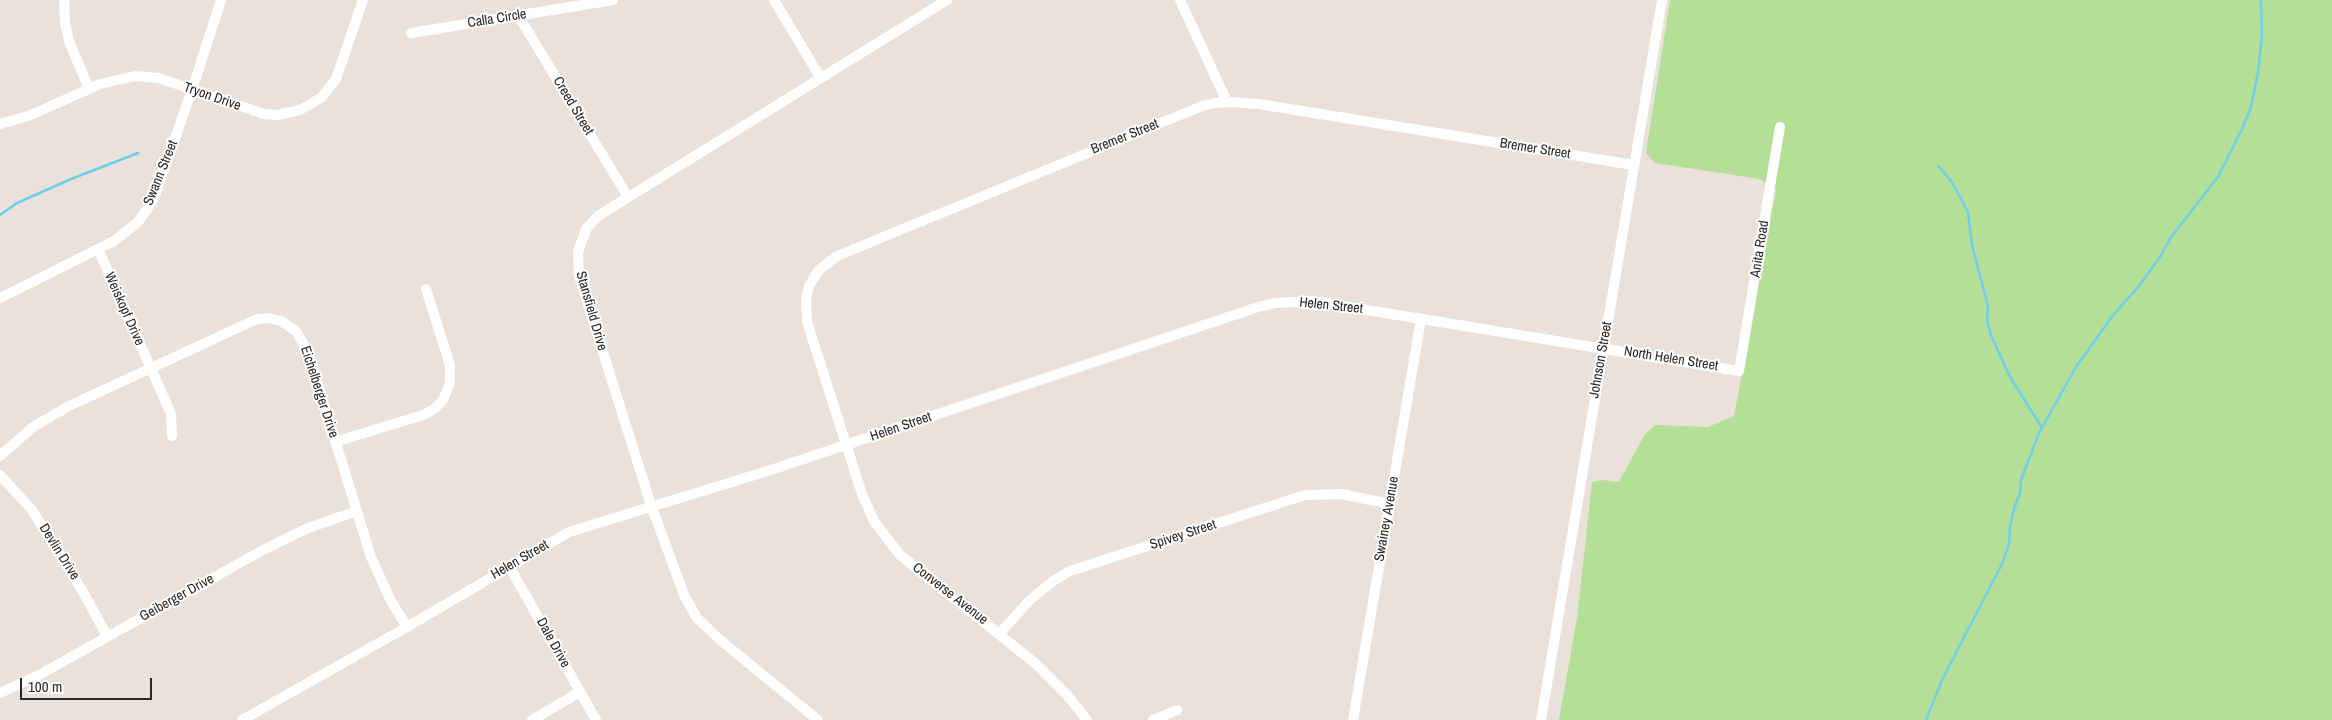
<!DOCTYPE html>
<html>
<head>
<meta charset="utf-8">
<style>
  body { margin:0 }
  #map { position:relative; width:2332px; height:720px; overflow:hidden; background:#eae2da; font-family:"Archivo Narrow",sans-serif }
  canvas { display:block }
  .scale { position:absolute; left:20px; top:678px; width:132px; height:22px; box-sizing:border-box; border:2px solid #282828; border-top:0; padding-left:6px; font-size:15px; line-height:18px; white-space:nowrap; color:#282828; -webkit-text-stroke:4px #fff; paint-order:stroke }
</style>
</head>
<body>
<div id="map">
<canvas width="2332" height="720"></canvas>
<div class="scale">100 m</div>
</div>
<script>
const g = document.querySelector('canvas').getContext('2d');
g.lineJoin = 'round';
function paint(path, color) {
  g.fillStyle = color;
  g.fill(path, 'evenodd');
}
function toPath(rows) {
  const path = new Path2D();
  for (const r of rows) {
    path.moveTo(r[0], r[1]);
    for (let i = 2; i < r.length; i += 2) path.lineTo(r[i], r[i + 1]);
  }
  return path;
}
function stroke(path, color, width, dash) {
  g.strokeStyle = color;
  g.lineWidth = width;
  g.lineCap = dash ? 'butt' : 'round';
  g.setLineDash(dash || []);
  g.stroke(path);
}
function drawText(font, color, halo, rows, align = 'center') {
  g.font = font + ' "Archivo Narrow",sans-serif';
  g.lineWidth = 4;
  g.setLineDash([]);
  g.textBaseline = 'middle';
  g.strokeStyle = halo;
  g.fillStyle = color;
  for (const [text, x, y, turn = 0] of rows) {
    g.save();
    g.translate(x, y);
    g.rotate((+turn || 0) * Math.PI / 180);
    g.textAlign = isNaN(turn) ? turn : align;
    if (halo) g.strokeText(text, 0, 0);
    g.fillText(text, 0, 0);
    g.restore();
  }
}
paint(toPath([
  [1670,0,2332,0,2332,720,1559,720,1577,618,1592,482,1602,480,1619,482,1644,436,1655,425,1708,427,1734,416,1776,190,1760,179,1655,163,1646,153]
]), '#b3df97');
stroke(toPath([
  [1938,166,1952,182,1968,212,1972,245,1988,306,1987,321,1991,335,2009,375,2042,428],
  [0,215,17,203,71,179,138,153],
  [1926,720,1942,680,2003,562,2009,544,2010,527,2014,509,2020,493,2021,480,2039,433,2076,367,2114,314,2139,286,2160,257,2171,237,2218,177,2243,127,2251,107,2258,72,2262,36,2261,0]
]), '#6fcee9', 2.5);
stroke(toPath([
  [64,0,65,23,69,41,89,89],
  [774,0,820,77],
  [1180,0,1227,102],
  [518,15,628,197],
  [411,33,613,0],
  [0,124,31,115,100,84,135,76,159,78,264,114,277,115,300,110,321,98,336,79,363,0],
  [98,249,171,414,172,436],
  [0,298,114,241,137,223,148,208,154,198,192,90,221,0],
  [335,442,423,415,434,409,443,400,450,383,450,365,426,289],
  [0,456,33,427,69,406,257,319,269,318,281,321,296,331,308,352,371,557,391,601,407,627],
  [0,475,32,510,83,592,107,636],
  [509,566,596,720],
  [1000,633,1030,600,1053,581,1070,571,1305,495,1341,494,1390,504],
  [0,693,39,675,263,550,308,528,357,511],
  [242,720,407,627,569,532,771,470,1258,307,1275,303,1312,301,1739,371,1780,127],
  [532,720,580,692],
  [818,720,719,639,697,618,685,597,651,505,579,276,578,252,586,229,598,216,947,0],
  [1087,720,1067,695,1036,664,900,555,874,521,862,494,807,322,806,298,809,286,818,271,837,256,1202,106,1214,103,1232,102,1259,104,1634,165],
  [1153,720,1177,710],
  [1353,720,1421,319],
  [1541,720,1662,0]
]), '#fff', 10);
drawText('14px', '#282828', '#fff', [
  ["Calla Circle",497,19,-9],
  ["Tryon Drive",212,97,19],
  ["Creed Street",573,106,59],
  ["Bremer Street",1125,137,-22],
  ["Bremer Street",1535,149,9],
  ["Swann Street",161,173,-68],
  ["Anita Road",1760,249,-81],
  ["Helen Street",1331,306,6],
  ["Weiskopf Drive",124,309,66],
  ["Stansfield Drive",591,311,74],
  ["North Helen Street",1671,359,9],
  ["Johnson Street",1601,360,-80],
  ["Eichelberger Drive",319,392,72],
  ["Helen Street",901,427,-19],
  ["Swainey Avenue",1387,519,-80],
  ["Spivey Street",1183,535,-18],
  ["Devlin Drive",59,552,58],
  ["Helen Street",520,560,-30],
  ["Converse Avenue",950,594,38],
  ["Geiberger Drive",177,598,-29],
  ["Dale Drive",553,643,61]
]);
</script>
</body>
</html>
